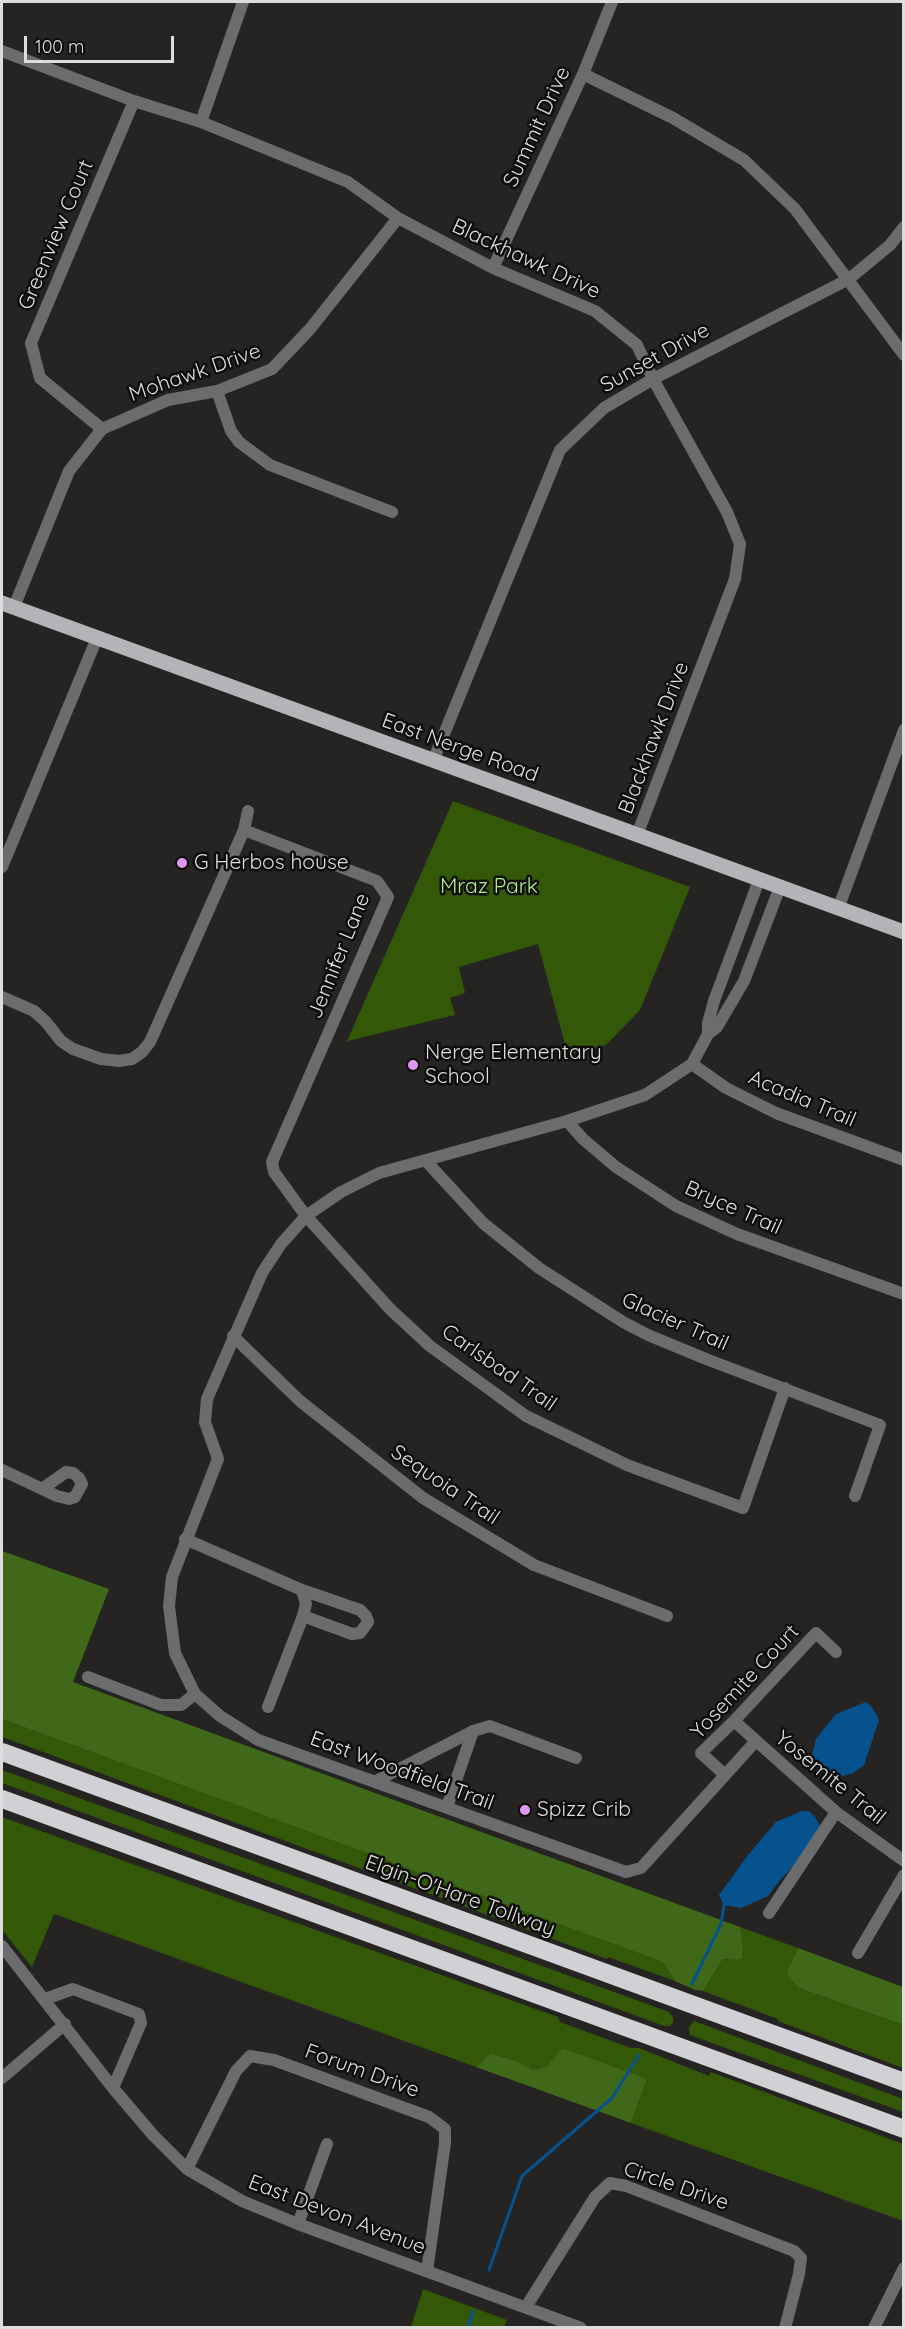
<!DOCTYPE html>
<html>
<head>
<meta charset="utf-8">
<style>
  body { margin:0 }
  #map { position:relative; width:905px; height:2329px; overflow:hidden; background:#262422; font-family:Quicksand,sans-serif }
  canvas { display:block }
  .frame { position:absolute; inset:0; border:3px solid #dedddc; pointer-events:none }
  .scale { position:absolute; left:24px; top:36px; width:150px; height:27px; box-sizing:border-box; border:3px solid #dedddc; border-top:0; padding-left:8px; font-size:18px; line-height:21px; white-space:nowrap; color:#dedddc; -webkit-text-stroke:4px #0e0d0c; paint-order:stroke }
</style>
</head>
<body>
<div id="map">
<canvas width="905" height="2329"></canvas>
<div class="frame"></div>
<div class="scale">100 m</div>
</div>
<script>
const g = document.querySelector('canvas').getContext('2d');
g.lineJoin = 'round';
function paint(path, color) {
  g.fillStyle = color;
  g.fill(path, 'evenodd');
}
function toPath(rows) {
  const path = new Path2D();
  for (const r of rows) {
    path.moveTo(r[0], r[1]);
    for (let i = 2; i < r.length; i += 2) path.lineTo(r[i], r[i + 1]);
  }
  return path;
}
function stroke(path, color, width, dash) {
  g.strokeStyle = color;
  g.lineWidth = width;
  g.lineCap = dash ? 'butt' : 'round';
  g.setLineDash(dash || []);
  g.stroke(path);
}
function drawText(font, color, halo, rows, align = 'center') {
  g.font = font + ' Quicksand,sans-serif';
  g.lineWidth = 5;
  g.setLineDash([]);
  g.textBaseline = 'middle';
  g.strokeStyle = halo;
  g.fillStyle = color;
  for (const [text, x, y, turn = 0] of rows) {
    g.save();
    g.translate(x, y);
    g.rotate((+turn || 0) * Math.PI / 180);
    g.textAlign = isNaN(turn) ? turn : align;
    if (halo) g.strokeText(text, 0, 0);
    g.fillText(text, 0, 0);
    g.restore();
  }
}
paint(toPath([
  [453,801,690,887,640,1010,606,1045,568,1055,538,944,459,967,465,993,450,998,455,1015,347,1041],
  [2,1719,664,1962,675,1981,608,1957,607,1959,2,1737],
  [2,1770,669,2012,673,2017,673,2022,670,2026,664,2026,2,1783],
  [2,1817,558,2017,560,2022,631,2048,639,2048,709,2076,711,2072,903,2144,903,2221,631,2123,647,2079,548,2066,531,2070,516,2061,490,2053,476,2067,54,1914,32,1967,2,1930],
  [740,1927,798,1948,787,1971,799,1988,903,2025,903,2068,778,2021,778,2019,703,1991,723,1959,735,1960,743,1947],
  [694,2021,903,2099,903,2112,690,2035,689,2027],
  [423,2289,507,2320,504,2327,411,2327]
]), '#325808');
paint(toPath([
  [2,1551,109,1589,73,1682,740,1927,743,1947,742,1958,735,1960,723,1959,703,1991,695,1990,675,1981,663,1962,2,1719],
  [798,1948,903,1987,903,2025,799,1988,788,1976,787,1971],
  [562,2048,647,2079,631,2123,476,2067,490,2053,516,2061,532,2070,548,2066]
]), '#3f6918');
paint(toPath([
  [866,1702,872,1707,879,1720,864,1765,853,1773,836,1778,820,1772,812,1755,816,1739,836,1714],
  [802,1811,809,1811,815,1817,820,1826,810,1848,780,1880,768,1896,741,1908,724,1905,719,1895,748,1855,776,1822]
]), '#06528f');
stroke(toPath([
  [692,1984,721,1924,724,1905],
  [489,2270,522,2176,612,2098,639,2055],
  [468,2328,473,2311]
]), '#06528f', 3);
stroke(toPath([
  [2,51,134,101,201,122,348,182,398,218,493,268,595,311,637,345,653,379,727,512,740,544,735,579,637,835],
  [583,74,673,118,744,160,795,209,904,355],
  [201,122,243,2],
  [493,268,583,74,612,2],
  [217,391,231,431,239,442,270,465,392,512],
  [102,429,40,378,31,343,134,101],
  [14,607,69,471,102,429,168,400,217,391,272,369,310,329,398,218],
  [433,761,560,450,604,408,653,379,849,279,890,245,904,227],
  [244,830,248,811],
  [2,867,97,638],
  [759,880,714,1001,708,1023,708,1034,717,1027,744,981,780,887],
  [838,909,904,730],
  [2,997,34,1011,46,1022,61,1041,73,1049,101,1059,119,1061,132,1059,142,1052,150,1042,244,830,377,881,388,897,272,1162,274,1172,306,1216,390,1309,430,1346,526,1416,627,1465,743,1508,785,1388],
  [708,1034,692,1064,645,1095,567,1121,379,1173,341,1192,306,1216,281,1244,262,1273,207,1399,205,1422,218,1459,172,1577,169,1606,175,1653,195,1694,220,1716,258,1740,626,1872,641,1868,755,1742],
  [692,1064,726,1088,776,1113,904,1160],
  [567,1121,583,1139,616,1167,676,1206,737,1234,904,1294],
  [426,1161,483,1223,539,1268,623,1322,648,1335,706,1359,880,1425,855,1496],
  [233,1336,300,1401,423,1498,534,1565,667,1616],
  [2,1470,57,1496,69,1499,75,1497,82,1484,79,1478,73,1473,66,1472,42,1489],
  [185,1539,302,1590,360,1610,366,1616,368,1622,360,1633,352,1634,303,1616],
  [88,1677,161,1705,181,1705,195,1694],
  [268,1707,303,1616,306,1604,302,1590],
  [734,1721,836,1812,904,1861],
  [725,1775,701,1753,734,1721,816,1633,836,1652],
  [376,1781,473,1731,490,1726,576,1758],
  [447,1807,473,1731],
  [769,1913,836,1812],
  [2,1946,113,2088,153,2135,187,2169,242,2201,298,2224,581,2328],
  [858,1953,904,1875],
  [45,1999,73,1989,139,2014,141,2023,113,2088],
  [2,2078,65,2024],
  [187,2169,236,2071,250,2056,274,2060,429,2117,445,2129,445,2143,427,2271],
  [298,2224,327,2144],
  [526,2307,595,2197,610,2183,626,2186,794,2251,801,2258,799,2274,785,2328],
  [874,2328,904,2268]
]), '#6b6c6d', 12);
stroke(toPath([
  [2,603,904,932]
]), '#b3b4b7', 15);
stroke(toPath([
  [2,1752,904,2082],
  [2,1799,904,2129]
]), '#d0d1d4', 18);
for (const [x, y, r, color] of [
  [182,863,6,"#de98f2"],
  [413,1065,6,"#de98f2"],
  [525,1810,6,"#de98f2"]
]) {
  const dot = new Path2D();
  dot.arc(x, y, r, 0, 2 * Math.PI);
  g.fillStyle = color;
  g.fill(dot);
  stroke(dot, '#0e0d0c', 2);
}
drawText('21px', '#dedddc', '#0e0d0c', [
  ["Summit Drive",537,127,-65],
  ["Greenview Court",56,235,-67],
  ["Blackhawk Drive",526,259,25],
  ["Sunset Drive",655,358,-29],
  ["Mohawk Drive",195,373,-19],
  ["Blackhawk Drive",654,738,-69],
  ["East Nerge Road",460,748,20],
  ["Jennifer Lane",339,956,-68],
  ["Acadia Trail",802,1099,23],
  ["Bryce Trail",733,1208,24],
  ["Glacier Trail",675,1322,24],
  ["Carlsbad Trail",499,1368,35],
  ["Sequoia Trail",445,1485,34],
  ["Yosemite Court",745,1682,-47],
  ["East Woodfield Trail",402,1771,20],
  ["Yosemite Trail",830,1778,39],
  ["Elgin-O'Hare Tollway",460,1896,20],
  ["Forum Drive",362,2071,20],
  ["Circle Drive",676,2186,19],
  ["East Devon Avenue",337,2215,21]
]);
drawText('21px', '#dedddc', '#0e0d0c', [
  ["G Herbos house",194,863],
  ["Nerge Elementary",425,1053],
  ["School",425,1077],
  ["Spizz Crib",537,1810]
], 'left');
drawText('21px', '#b1ee85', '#0e0d0c', [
  ["Mraz Park",489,887]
]);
</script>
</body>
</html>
